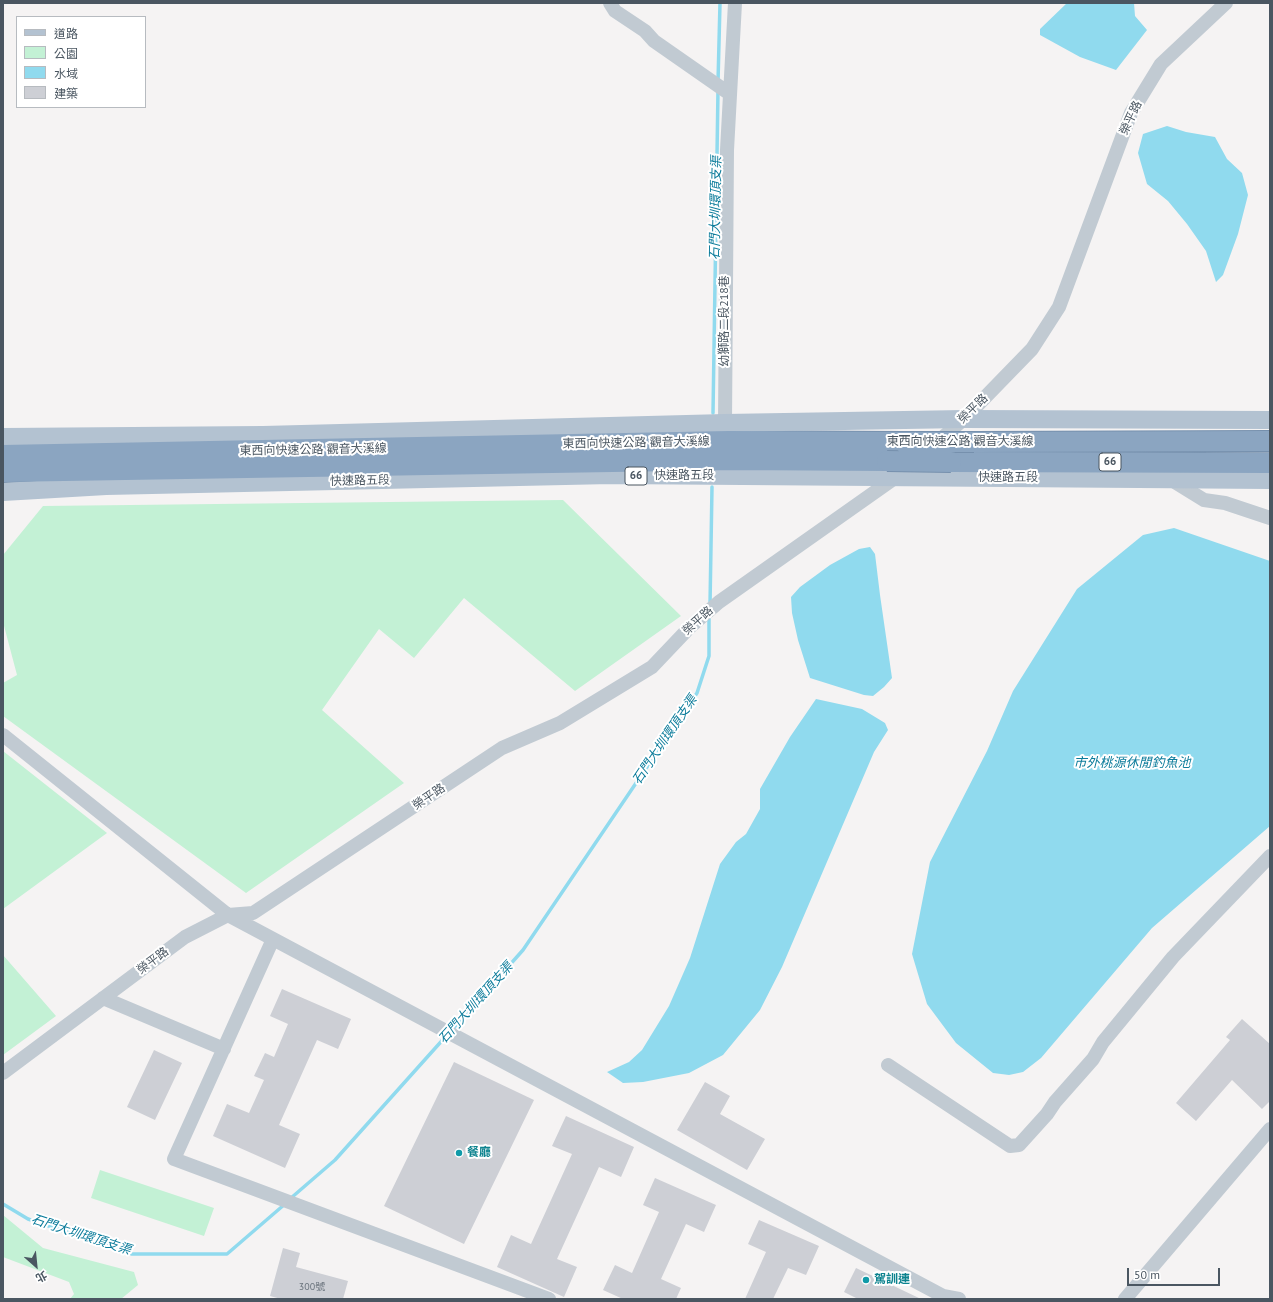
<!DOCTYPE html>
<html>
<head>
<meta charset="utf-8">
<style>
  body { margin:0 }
  #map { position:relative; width:1273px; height:1302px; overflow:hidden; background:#f5f3f3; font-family:"PT Sans","Noto Sans TC",sans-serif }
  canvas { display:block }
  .frame { position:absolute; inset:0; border:4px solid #4a5661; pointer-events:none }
  .legend { position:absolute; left:16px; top:16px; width:130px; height:92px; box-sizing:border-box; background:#fff; border:1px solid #b7bbc0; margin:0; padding:5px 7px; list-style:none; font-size:12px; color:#4a5661 }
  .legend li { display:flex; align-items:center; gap:8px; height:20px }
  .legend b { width:20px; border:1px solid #b7bbc0 }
  .north { position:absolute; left:16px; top:1246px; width:40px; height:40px; -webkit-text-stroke:3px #fff; paint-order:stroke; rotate:153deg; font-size:11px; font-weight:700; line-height:16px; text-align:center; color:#4a5661 }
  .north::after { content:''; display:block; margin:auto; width:14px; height:18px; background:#4a5661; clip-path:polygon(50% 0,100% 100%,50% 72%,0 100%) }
  .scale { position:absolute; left:1127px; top:1268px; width:93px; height:18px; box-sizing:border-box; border:2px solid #4a5661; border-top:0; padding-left:5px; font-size:12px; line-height:14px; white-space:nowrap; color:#4a5661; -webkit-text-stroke:3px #fff; paint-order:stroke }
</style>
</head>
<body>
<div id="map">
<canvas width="1273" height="1302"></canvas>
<div class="frame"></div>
<ul class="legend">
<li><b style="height:5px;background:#b3c2d1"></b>道路</li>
<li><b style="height:11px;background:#c3f1d5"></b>公園</li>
<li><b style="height:11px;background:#90daee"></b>水域</li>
<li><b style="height:11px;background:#cdcfd5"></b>建築</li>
</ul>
<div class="north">北</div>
<div class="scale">50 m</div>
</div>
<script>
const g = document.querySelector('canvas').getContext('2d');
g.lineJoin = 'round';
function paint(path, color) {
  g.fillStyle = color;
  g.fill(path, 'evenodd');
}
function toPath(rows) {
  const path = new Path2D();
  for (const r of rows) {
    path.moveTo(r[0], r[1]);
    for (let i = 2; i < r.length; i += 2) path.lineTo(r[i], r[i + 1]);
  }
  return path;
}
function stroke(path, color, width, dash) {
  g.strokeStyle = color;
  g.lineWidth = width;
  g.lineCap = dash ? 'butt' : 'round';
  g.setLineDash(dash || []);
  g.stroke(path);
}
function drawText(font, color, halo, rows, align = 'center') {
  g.font = font + ' "PT Sans","Noto Sans TC",sans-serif';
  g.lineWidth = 4;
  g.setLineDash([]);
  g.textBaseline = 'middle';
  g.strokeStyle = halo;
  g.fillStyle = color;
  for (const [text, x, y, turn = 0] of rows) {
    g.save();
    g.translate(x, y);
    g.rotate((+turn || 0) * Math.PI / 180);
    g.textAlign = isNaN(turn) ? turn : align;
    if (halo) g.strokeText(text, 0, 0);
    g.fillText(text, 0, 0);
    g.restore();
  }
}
paint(toPath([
  [563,500,681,616,575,691,464,598,414,658,379,629,322,710,404,783,246,893,3,716,3,683,17,675,3,622,3,555,43,506],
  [3,751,107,833,3,909],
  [3,955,56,1016,3,1055],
  [100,1170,214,1208,204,1236,91,1198],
  [3,1215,43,1248,134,1272,138,1285,121,1299,70,1299,74,1294,69,1282,3,1257]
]), '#c3f1d5');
paint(toPath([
  [1067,3,1134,3,1135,16,1147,30,1116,70,1080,57,1040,35,1040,29],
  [1167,126,1186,132,1215,137,1227,159,1242,173,1248,195,1238,234,1223,275,1216,282,1206,251,1187,224,1168,201,1147,184,1138,153,1143,134],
  [1174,528,1270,561,1270,826,1152,928,1041,1058,1023,1072,1009,1075,993,1073,956,1043,927,1004,912,954,930,862,987,751,1013,691,1077,589,1143,535],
  [870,547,875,554,880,595,892,678,884,687,873,696,864,695,810,678,798,640,792,613,791,597,800,587,830,565,859,549],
  [816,699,862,709,885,723,888,730,874,752,782,967,760,1010,723,1055,689,1073,643,1082,623,1083,607,1072,629,1062,642,1050,669,1006,690,958,720,864,736,842,746,834,760,809,760,789,790,737]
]), '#90daee');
stroke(toPath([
  [718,82,720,3],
  [713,413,718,90],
  [710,605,712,487],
  [451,1031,523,950,697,693,709,656,709,615],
  [291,1198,335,1160,447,1035],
  [3,1204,28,1219,132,1254,227,1254,285,1204]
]), '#90daee', 3.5);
paint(toPath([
  [282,989,351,1019,338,1049,317,1040,279,1125,300,1134,285,1168,213,1136,227,1104,249,1113,264,1080,254,1076,265,1053,274,1057,288,1024,270,1016],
  [1242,1019,1270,1044,1270,1101,1262,1109,1232,1080,1196,1121,1176,1103,1230,1040,1226,1037],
  [154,1050,182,1063,155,1120,127,1107],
  [454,1062,534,1100,464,1244,384,1206],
  [705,1082,730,1096,720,1114,765,1139,747,1170,677,1130],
  [566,1116,634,1147,621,1177,599,1167,557,1259,577,1267,564,1297,497,1267,511,1235,531,1244,572,1154,552,1146],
  [655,1178,716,1205,704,1232,686,1224,661,1279,681,1288,676,1299,623,1299,603,1290,615,1265,632,1273,659,1212,643,1205],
  [759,1220,819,1246,806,1275,788,1268,773,1299,745,1299,766,1252,748,1244],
  [283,1248,300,1253,296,1267,348,1281,343,1299,281,1299,270,1296],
  [856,1268,921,1299,858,1299,844,1292]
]), '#cdcfd5');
const highway = toPath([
  [974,442,1270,441],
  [3,455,729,441,903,442],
  [951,462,1270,463],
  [3,472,734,460,887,461]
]);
stroke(highway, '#7690ad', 22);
stroke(toPath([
  [610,3,615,11,645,31,654,41,730,94],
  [725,423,727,150,735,3],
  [935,444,964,419,1032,349,1059,307,1131,113,1161,64,1226,3],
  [1170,479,1204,500,1225,503,1270,518],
  [3,735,228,915,943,1296,959,1299],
  [273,939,174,1159,549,1299],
  [103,998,224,1049],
  [888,1065,1010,1146,1019,1145,1047,1114,1055,1102,1093,1059,1103,1042,1173,957,1270,856],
  [3,1073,185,937,228,915,253,913,502,748,560,723,652,667,690,627,719,602,899,475],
  [1125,1299,1270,1129]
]), '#c1cad2', 14);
stroke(toPath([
  [3,437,263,435,725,423,964,419,1270,420],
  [3,492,106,486,611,475,1270,480]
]), '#b3c2d1', 18);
stroke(highway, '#8ba5c1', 20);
const highwayBridge = toPath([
  [903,442,974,442],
  [887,461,951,462]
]);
stroke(highwayBridge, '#7690ad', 22, []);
stroke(highwayBridge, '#8ba5c1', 20);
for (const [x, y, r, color] of [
  [459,1153,4,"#0f9aa8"],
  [866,1280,4,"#0f9aa8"]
]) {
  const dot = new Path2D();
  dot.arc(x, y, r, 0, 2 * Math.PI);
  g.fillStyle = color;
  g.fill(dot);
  stroke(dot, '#fff', 1.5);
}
drawText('10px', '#6b747e', null, [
  ["300號",312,1287]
]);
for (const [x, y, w] of [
  [1110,462,22],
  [636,476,22]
]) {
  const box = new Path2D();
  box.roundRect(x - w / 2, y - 9, w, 18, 3);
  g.fillStyle = '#fff';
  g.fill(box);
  stroke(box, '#4a5661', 1);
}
drawText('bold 11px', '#4a5661', null, [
  ["66",1110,462],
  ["66",636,476]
]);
drawText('12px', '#4a5661', '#fff', [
  ["榮平路",1131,118,-65],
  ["幼獅路二段218巷",725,321,-90],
  ["榮平路",973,409,-44],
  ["東西向快速公路 觀音大溪線",960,442],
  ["東西向快速公路 觀音大溪線",636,443,-1],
  ["東西向快速公路 觀音大溪線",313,450,-1],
  ["快速路五段",684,476],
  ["快速路五段",1008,478],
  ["快速路五段",360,481,-1],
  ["榮平路",698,621,-42],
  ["榮平路",429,797,-34],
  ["榮平路",153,961,-37]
]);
drawText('bold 12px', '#0d838f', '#fff', [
  ["餐廳",467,1153],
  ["駕訓連",874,1280]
], 'left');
drawText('italic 13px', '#0c7c9b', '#fff', [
  ["石門大圳環頂支渠",716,208,-89],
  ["石門大圳環頂支渠",665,740,-56],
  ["市外桃源休閒釣魚池",1132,763],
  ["石門大圳環頂支渠",476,1003,-48],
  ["石門大圳環頂支渠",81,1235,18]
]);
</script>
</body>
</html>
